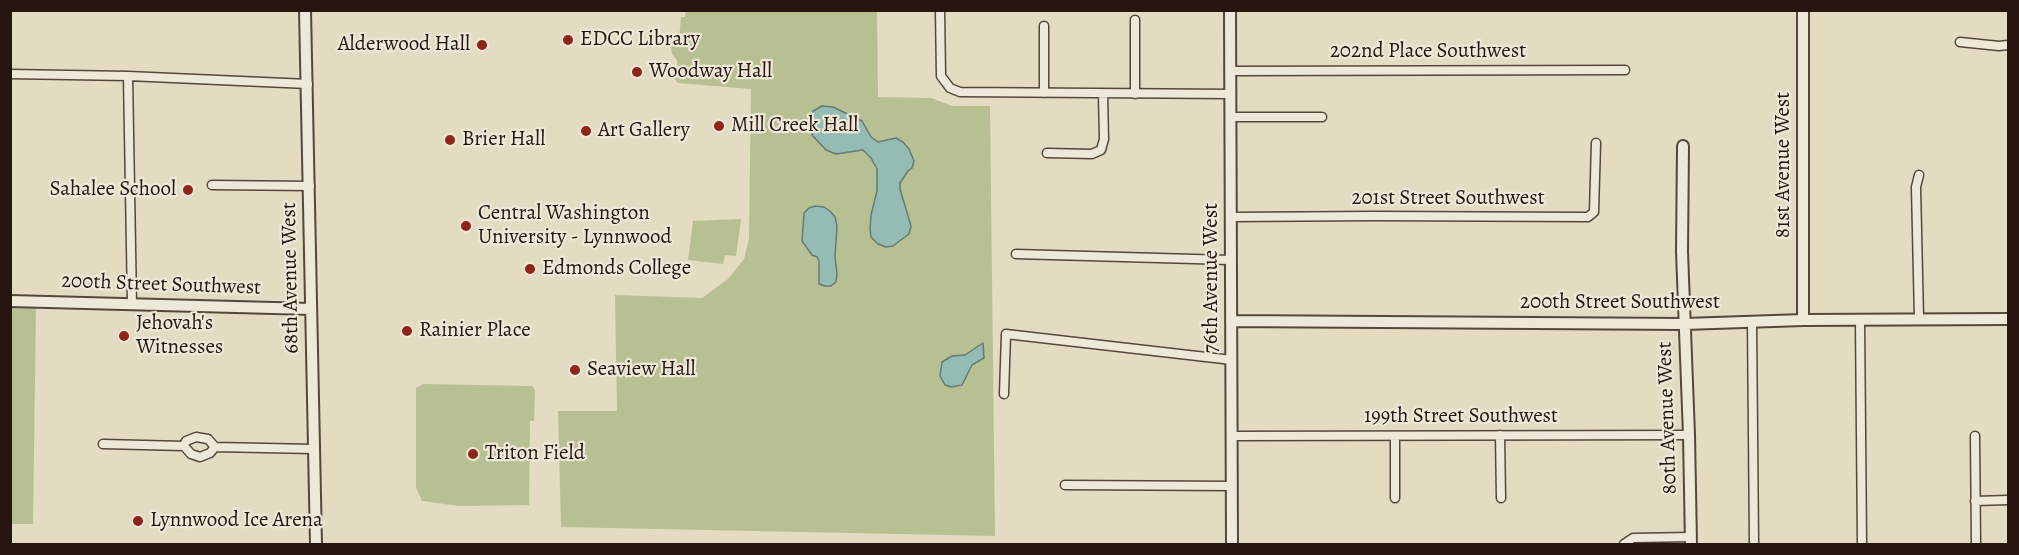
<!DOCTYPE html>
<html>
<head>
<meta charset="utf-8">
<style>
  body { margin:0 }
  #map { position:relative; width:2019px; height:555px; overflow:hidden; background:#e3dbc2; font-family:Alegreya,serif }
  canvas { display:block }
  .frame { position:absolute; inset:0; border:12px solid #26160f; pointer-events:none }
</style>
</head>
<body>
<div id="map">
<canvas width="2019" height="555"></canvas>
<div class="frame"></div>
</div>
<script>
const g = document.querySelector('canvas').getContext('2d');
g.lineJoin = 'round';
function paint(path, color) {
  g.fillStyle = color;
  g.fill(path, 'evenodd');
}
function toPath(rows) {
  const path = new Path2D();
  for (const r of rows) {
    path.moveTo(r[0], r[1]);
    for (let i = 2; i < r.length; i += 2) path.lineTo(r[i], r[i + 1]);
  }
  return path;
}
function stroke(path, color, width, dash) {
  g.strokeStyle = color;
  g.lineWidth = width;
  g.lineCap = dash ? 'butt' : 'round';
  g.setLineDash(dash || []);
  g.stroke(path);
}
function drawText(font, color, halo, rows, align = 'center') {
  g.font = font + ' Alegreya,serif';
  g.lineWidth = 4.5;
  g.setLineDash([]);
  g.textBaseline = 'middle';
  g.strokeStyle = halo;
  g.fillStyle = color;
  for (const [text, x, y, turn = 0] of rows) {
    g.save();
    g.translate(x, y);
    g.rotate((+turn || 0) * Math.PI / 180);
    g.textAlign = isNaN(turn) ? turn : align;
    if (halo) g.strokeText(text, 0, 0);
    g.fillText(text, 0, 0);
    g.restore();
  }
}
paint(toPath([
  [686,11,877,11,878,97,931,98,952,106,990,106,995,536,561,527,558,411,617,411,615,295,702,298,728,279,744,259,749,239,751,89,678,83,672,76,678,69,677,60,672,54,671,47,679,40,681,17,685,17],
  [741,219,736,256,725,255,723,264,688,260,693,221],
  [11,303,36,304,33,524,11,524],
  [423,384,532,386,535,390,534,421,530,421,529,505,459,506,422,501,416,487,416,388]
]), '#b6c092');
const water = toPath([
  [822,106,833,107,862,121,871,137,878,142,896,138,903,142,909,149,914,161,912,168,908,171,900,183,900,189,911,226,909,234,893,246,886,247,878,244,871,237,870,229,871,215,877,191,877,169,871,158,863,150,836,154,826,150,812,135,811,119,813,111,822,106],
  [815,206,824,207,830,211,835,217,837,226,835,257,837,274,836,282,831,286,825,286,819,284,819,261,817,257,812,255,802,241,804,213,809,208,815,206],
  [983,343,984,358,972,365,962,385,951,387,945,385,940,376,942,362,952,356,965,355,983,343]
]);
paint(water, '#95bbb5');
stroke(water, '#697973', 1.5);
const minor = toPath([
  [940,10,941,76,950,88,960,92,1231,94],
  [1044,26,1044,93],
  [1960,42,1999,46,2008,45],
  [1231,71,1625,70],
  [10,74,128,76,308,84],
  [128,76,132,304],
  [1135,94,1135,20],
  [1231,117,1322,117],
  [1047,153,1092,154,1101,150,1104,139,1103,94],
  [1919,175,1916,187,1919,319],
  [212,185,310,186],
  [1230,217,1374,216,1588,217,1594,212,1596,143],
  [1016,254,1230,260],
  [1860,320,1862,544],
  [1752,322,1754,544],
  [1004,394,1006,334,1232,360],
  [1500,435,1501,498],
  [1232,436,1689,435],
  [1975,436,1976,544],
  [103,444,184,446,186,441,196,437,208,439,215,447],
  [184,446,191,454,200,457,210,453,215,447,314,449],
  [1065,485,1232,486],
  [1395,498,1395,436],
  [1975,501,2008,500],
  [1624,544,1633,538,1691,537]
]);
const tertiary = toPath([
  [305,10,316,544],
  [1230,10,1232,544],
  [1803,10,1803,320],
  [1683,146,1682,252,1689,435,1691,544],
  [10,301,311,309],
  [1231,321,1685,324,1803,320,2008,319]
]);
stroke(minor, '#55473c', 11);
stroke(tertiary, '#55473c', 14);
stroke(minor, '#ede8d7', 8);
stroke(tertiary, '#ede8d7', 10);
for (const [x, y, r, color] of [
  [568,40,6,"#8f2418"],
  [482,45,6,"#8f2418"],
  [637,72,6,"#8f2418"],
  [719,126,6,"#8f2418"],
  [586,131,6,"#8f2418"],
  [450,140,6,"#8f2418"],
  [188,190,6,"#8f2418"],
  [466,226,6,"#8f2418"],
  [530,269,6,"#8f2418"],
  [407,331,6,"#8f2418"],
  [124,336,6,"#8f2418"],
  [575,370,6,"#8f2418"],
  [473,454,6,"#8f2418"],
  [138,521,6,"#8f2418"]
]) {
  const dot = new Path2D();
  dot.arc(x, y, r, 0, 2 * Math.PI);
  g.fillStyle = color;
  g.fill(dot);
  stroke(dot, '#ede8d7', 2);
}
drawText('21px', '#26160f', '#ede8d7', [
  ["EDCC Library",580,40],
  ["Alderwood Hall",470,45,"right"],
  ["Woodway Hall",649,72],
  ["Mill Creek Hall",731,126],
  ["Art Gallery",598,131],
  ["Brier Hall",462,140],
  ["Sahalee School",176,190,"right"],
  ["Central Washington",478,214],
  ["University - Lynnwood",478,238],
  ["Edmonds College",542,269],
  ["Jehovah's",136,324],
  ["Witnesses",136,348],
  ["Rainier Place",419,331],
  ["Seaview Hall",587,370],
  ["Triton Field",485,454],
  ["Lynnwood Ice Arena",150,521]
], 'left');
drawText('21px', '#26160f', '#ede8d7', [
  ["202nd Place Southwest",1428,52],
  ["81st Avenue West",1784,165,-90],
  ["201st Street Southwest",1448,199],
  ["68th Avenue West",291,278,-91],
  ["76th Avenue West",1212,278,-90],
  ["200th Street Southwest",161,285,2],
  ["200th Street Southwest",1620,303],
  ["199th Street Southwest",1461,417],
  ["80th Avenue West",1668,418,-92]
]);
</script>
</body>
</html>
